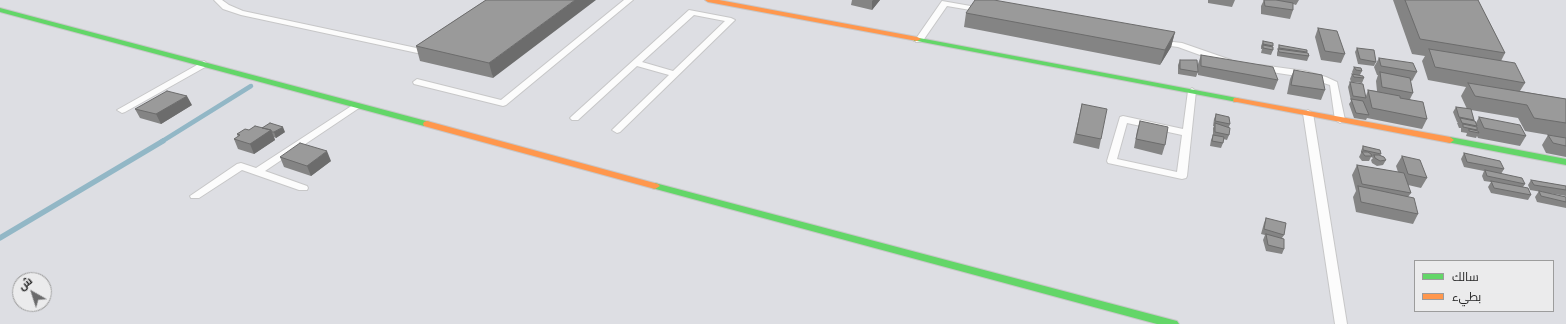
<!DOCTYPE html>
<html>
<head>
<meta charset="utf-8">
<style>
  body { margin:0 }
  #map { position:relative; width:1566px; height:324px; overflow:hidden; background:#ebebec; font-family:"Exo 2",Cairo,sans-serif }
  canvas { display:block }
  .legend { position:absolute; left:1414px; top:260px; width:140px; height:52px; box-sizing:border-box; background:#ebebec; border:1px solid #9c9c9c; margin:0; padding:5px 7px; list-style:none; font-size:12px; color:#252525 }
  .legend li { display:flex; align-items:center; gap:8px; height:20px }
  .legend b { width:20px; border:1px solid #9c9c9c }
  .north { position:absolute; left:12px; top:272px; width:40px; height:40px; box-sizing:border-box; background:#ebebec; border:1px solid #9c9c9c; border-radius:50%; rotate:321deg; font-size:11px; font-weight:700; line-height:16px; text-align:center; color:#252525 }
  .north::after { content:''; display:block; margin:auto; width:14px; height:18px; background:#6a6a6b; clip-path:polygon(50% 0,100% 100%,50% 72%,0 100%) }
</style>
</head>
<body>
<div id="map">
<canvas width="1566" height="324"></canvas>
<ul class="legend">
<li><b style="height:5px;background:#63d668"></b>سالك</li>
<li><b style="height:5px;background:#ff974d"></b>بطيء</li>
</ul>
<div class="north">ش</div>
</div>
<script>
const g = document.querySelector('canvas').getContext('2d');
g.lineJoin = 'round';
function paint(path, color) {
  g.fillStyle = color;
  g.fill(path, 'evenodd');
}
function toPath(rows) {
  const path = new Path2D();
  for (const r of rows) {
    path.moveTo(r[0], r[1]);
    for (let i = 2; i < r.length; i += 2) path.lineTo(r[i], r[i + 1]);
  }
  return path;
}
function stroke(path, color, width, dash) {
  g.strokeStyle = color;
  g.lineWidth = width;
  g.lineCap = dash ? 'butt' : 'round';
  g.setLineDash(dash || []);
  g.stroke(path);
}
paint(toPath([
  [0,0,1566,0,1566,324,0,324],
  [1415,261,1553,261,1553,311,1415,311],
  [20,280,44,280,44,304,20,304]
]), '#dddee3');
stroke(toPath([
  [161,142,251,86]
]), '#92b7c6', 4.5);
stroke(toPath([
  [0,238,163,141]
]), '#92b7c6', 5.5);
const lane = toPath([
  [214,0,222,0,229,5,243,11,421,49,429,46,433,48,422,54,241,15,223,9,214,0],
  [624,0,633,0,506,105,503,106,414,84,413,82,417,79,501,100,624,0],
  [942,1,982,8,986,10,982,12,947,6,922,42,916,42,915,40,942,1],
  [689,10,731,18,735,20,620,132,617,133,612,130,669,75,637,66,578,120,572,120,570,118,572,116,689,10],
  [694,15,725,21,673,71,642,62,694,15],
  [1156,40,1182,43,1231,60,1232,62,1231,64,1225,64,1178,47,1156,44,1156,40],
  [204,61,208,64,207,66,125,112,122,113,117,110,204,61],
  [1261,65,1305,71,1326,77,1337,82,1345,120,1340,123,1335,120,1330,85,1304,77,1258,70,1257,68,1258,66,1261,65],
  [1192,88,1196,91,1187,176,1186,178,1182,179,1108,163,1107,161,1120,117,1123,116,1183,129,1188,91,1192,88],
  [1127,123,1182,135,1177,172,1117,159,1127,123],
  [356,103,361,106,359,108,265,171,307,186,308,188,307,190,299,190,242,170,199,198,191,198,190,196,237,164,241,163,256,168,356,103],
  [1308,110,1313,113,1347,324,1335,324,1303,113,1308,110]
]);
const fast = toPath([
  [0,8,430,122,431,124,430,126,424,126,0,12,0,8],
  [914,37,1237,98,1241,100,1237,102,917,41,914,41,914,37],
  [1450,137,1566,159,1566,165,1447,142,1446,140,1450,137],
  [655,183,1173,320,1177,321,1179,324,1157,324,652,188,650,186,655,183]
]);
const slow = toPath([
  [705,0,719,0,917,37,921,39,917,41,708,2,705,0],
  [1234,98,1237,98,1450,137,1454,140,1450,143,1237,102,1234,102,1233,100,1234,98],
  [427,121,658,184,660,186,655,189,424,126,423,124,424,122,427,121]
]);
stroke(lane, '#c7c7c8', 2);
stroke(fast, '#c7c7c8', 2);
stroke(slow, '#c7c7c8', 2);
paint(lane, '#fcfcfc');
paint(fast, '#63d668');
paint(slow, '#ff974d');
paint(toPath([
  [486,0,493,78,420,61,416,46],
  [852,0,880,0,872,10,851,5],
  [1208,0,1235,0,1232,7,1208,3],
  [1264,0,1299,0,1296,5,1293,4,1293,10,1290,19,1261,14,1261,6],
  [1393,0,1478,0,1505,53,1501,61,1525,83,1520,91,1566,99,1566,138,1525,131,1518,118,1471,110,1474,120,1476,123,1479,117,1526,136,1520,146,1478,138,1477,136,1476,138,1466,136,1467,133,1461,132,1461,128,1459,128,1457,123,1458,122,1457,122,1453,112,1456,107,1467,109,1461,96,1466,87,1428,80,1422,61,1425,56,1412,54],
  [966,13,1175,32,1171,47,1160,65,964,27],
  [1318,28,1345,54,1341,63,1321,60,1315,37],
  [1263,41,1273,46,1272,47,1273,50,1271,55,1261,53,1262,49,1261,49,1261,46],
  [1279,45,1307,52,1307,53,1309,56,1307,61,1277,56,1277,53],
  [1357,48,1376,62,1374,66,1358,64,1355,52],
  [1201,55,1278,80,1274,90,1198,75,1198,64],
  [1379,58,1417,72,1412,81,1410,80,1413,93,1410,99,1427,119,1422,129,1367,118,1366,120,1354,118,1349,104,1351,101,1348,87,1350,82,1366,96,1368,90,1377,91,1376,81,1378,75,1377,75,1374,67],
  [1180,60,1198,72,1196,77,1178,74,1178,65],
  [1354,67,1362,71,1360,75,1364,78,1362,83,1351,82,1350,79,1352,74,1353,75,1352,72],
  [1294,70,1325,90,1321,100,1287,94,1290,79],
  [1082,104,1101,139,1099,149,1073,143],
  [192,105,161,124,140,118,135,109],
  [1216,114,1230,124,1229,127,1229,135,1227,140,1223,139,1223,143,1221,148,1210,146,1211,140,1213,135,1213,128,1214,126,1213,126,1214,119],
  [1140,121,1165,145,1162,155,1134,148,1137,131],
  [262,128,285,132,276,138,274,137,275,140,254,154,238,149,234,139,238,137,237,134,249,130],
  [1548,135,1566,138,1566,157,1546,153,1542,145],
  [1363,146,1381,154,1380,155,1386,160,1383,165,1377,166,1372,163,1371,160,1373,158,1371,157,1369,161,1362,161,1359,157,1361,153,1361,151],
  [1464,153,1504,169,1501,174,1525,184,1523,187,1531,195,1528,200,1491,193,1488,187,1491,182,1484,181,1482,176,1484,171,1464,167,1461,159],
  [1402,156,1427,178,1421,188,1408,185,1411,193,1408,197,1418,214,1413,224,1356,212,1353,197,1356,191,1352,175,1357,165,1398,172,1396,166],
  [280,157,331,161,311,176,284,167],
  [1531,180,1566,186,1566,196,1530,190,1528,185],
  [1539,191,1566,197,1566,208,1537,202,1535,197],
  [1266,218,1284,235,1282,238,1284,249,1282,254,1266,251,1263,240,1265,235,1261,234,1264,223]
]), '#848484');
paint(toPath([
  [575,0,596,0,493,78,489,63],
  [873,0,880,0,872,10,872,1],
  [1175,32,1171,47,1160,65,1165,50],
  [187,96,192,105,161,124,156,114],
  [283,127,285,132,276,138,274,132],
  [271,130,275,140,254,154,250,144],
  [327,151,331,161,311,176,307,166]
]), '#6c6c6c');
const building = toPath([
  [486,0,575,0,489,63,416,46,486,0],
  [975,0,994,0,1175,32,1165,50,966,13,975,0],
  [1264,0,1276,0,1293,3,1293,10,1265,6,1264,0],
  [1405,0,1478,0,1505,53,1420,39,1405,0],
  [1318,28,1337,31,1345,54,1325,51,1318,28],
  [1263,41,1273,43,1273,46,1263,44,1263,41],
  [1263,45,1273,47,1273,50,1263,48,1263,45],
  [1279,45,1307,50,1307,52,1279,48,1279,45],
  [1357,48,1374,50,1376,62,1360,59,1357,48],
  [1278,49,1308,53,1309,56,1279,52,1278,49],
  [1429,49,1515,63,1525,83,1435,67,1429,49],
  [1201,55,1273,67,1278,80,1201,66,1201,55],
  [1379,58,1413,63,1417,72,1381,66,1379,58],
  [1180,60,1197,60,1198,72,1180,69,1180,60],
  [1354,67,1361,68,1362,71,1356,70,1354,67],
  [1294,70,1322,75,1325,90,1291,85,1294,70],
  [1380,72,1410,78,1413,93,1382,87,1380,72],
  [1352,74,1363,76,1364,78,1354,77,1352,74],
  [1350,82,1363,84,1366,98,1353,96,1350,82],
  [1468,83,1566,99,1566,123,1534,118,1527,105,1475,96,1468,83],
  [1368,90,1400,96,1400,98,1423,102,1427,119,1372,108,1368,90],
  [167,91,187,96,156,114,135,109,167,91],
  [1351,99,1363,101,1369,115,1356,113,1351,99],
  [1082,104,1107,109,1101,139,1076,134,1082,104],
  [1456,107,1471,109,1474,120,1459,117,1456,107],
  [1216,114,1229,117,1230,124,1215,121,1216,114],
  [1479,117,1520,125,1526,136,1484,128,1479,117],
  [1460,118,1475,121,1477,126,1462,123,1460,118],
  [1140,121,1168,127,1165,145,1136,139,1140,121],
  [270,123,283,127,274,132,272,132,271,130,262,128,270,123],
  [1215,123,1230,128,1229,135,1215,132,1215,123],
  [1463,124,1477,127,1477,130,1463,127,1463,124],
  [255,126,271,130,250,144,234,139,240,135,237,134,245,129,249,130,255,126],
  [1469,129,1478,131,1479,133,1469,131,1469,129],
  [1213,135,1224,137,1223,143,1212,141,1213,135],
  [1548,135,1566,138,1566,146,1553,143,1548,135],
  [300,143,327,151,307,166,280,157,300,143],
  [1363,146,1380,150,1381,154,1363,150,1363,146],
  [1362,152,1368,152,1371,154,1372,156,1365,156,1362,152],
  [1464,153,1500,161,1504,169,1467,162,1464,153],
  [1374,155,1379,155,1384,157,1386,160,1380,161,1375,158,1374,155],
  [1402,156,1420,160,1427,178,1408,174,1402,156],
  [1357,165,1404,173,1411,193,1362,184,1357,165],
  [1485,170,1522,178,1525,184,1487,176,1485,170],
  [1531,180,1566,186,1566,190,1534,185,1531,180],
  [1491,181,1528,188,1531,195,1494,188,1491,181],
  [1358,186,1414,198,1418,214,1361,202,1358,186],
  [1539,191,1566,197,1566,202,1541,196,1539,191],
  [1266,218,1286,223,1284,235,1264,229,1266,218],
  [1266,234,1284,239,1284,249,1268,245,1266,234]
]);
paint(building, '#9a9a9a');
stroke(building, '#6c6c6c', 1);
</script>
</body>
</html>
